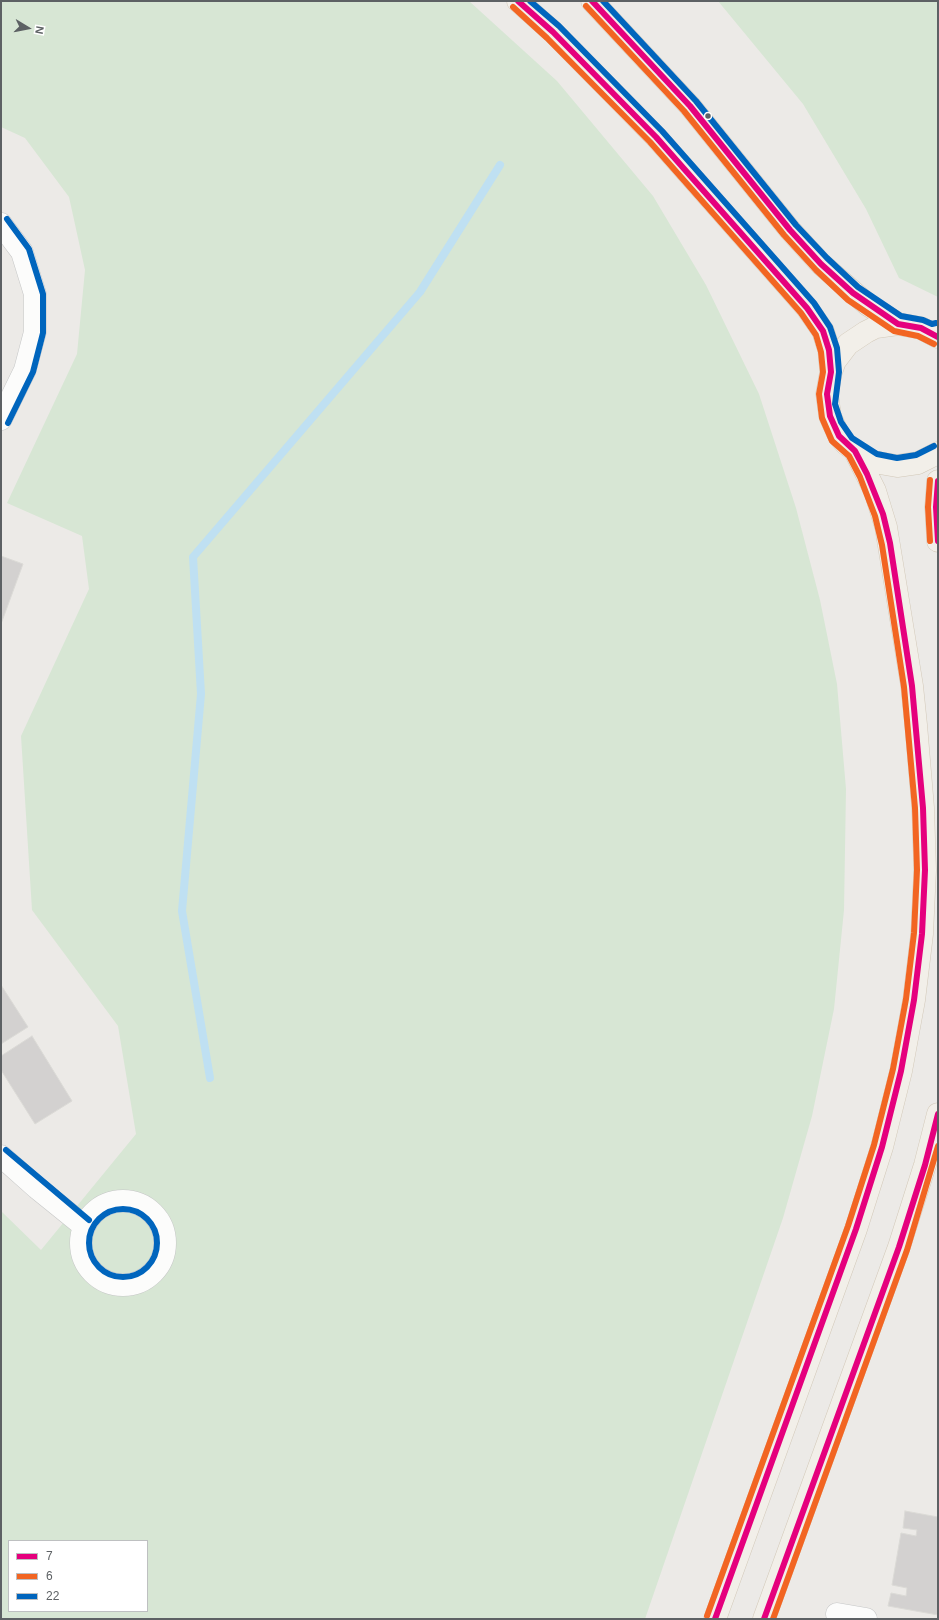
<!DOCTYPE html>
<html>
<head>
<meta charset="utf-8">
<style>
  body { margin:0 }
  #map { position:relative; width:939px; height:1620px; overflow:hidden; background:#eceae7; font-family:Arial,sans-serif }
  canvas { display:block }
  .frame { position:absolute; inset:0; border:2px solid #5d6164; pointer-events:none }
  .legend { position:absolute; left:8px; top:1540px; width:140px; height:72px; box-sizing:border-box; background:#fff; border:1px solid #bec0c1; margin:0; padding:5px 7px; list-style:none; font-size:12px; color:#5d6164 }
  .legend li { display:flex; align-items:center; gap:8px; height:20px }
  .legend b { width:20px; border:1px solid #bec0c1 }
  .north { position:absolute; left:8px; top:8px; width:40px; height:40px; -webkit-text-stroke:3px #fff; paint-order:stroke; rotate:100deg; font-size:11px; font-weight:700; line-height:16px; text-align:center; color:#5d6164 }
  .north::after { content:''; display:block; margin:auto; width:14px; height:18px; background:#5d6164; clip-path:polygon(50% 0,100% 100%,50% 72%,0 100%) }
</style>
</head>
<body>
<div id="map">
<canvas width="939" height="1620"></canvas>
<div class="frame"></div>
<ul class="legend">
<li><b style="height:5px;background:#e5007d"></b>7</li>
<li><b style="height:5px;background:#f26522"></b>6</li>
<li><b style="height:5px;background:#0065bd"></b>22</li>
</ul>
<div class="north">N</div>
</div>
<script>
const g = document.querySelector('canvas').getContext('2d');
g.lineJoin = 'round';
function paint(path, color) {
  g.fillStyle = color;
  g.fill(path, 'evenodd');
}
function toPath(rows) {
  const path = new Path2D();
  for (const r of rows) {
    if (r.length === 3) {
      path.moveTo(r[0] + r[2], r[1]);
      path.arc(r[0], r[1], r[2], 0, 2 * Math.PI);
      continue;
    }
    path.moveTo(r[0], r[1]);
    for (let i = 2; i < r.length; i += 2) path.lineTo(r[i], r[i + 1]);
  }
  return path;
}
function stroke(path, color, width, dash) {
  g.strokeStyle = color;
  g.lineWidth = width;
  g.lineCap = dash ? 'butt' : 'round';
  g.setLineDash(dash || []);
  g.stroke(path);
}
paint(toPath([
  [1,1,469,1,557,81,653,196,706,285,759,394,796,508,820,600,837,684,846,789,844,910,834,1009,812,1116,783,1218,645,1619,1,1619,1,1211,41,1250,136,1134,118,1026,32,910,21,736,89,589,82,536,7,503,77,354,85,270,69,197,25,138,1,127],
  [9,1541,147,1541,147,1611,9,1611],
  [718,1,938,1,938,297,899,278,866,209,803,104]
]), '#d7e6d4');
stroke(toPath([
  [210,1078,182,911,201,694,193,557,420,292,500,165]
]), '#bfe0f2', 8);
const building = toPath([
  [1,556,23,564,1,624,1,556],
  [1,985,28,1027,1,1044,1,985],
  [32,1036,72,1101,35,1124,1,1070,1,1056,32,1036],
  [905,1511,938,1517,938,1615,888,1606,891,1593,906,1596,907,1588,892,1585,901,1533,916,1536,917,1530,903,1528,905,1511]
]);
paint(building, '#d3d1d0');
stroke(building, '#dbdad6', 1);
const minor = toPath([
  [1,224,22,252,35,294,35,332,25,370,1,419],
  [1,1156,37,1188,84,1226],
  [123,1243,42],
  [837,1614,866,1619]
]);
const major = toPath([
  [518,1,553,32,656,137,807,308,823,331,829,350,831,372],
  [592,1,690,106,790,230,821,264,868,305,898,324],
  [938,337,921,328,898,324,876,327,866,332,848,344,835,361,831,372,827,394,830,416,839,436,846,444,864,457,874,462,897,466,918,463,938,453],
  [938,481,936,507,938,541],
  [715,1619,856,1229,882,1147,901,1071,914,1000,922,934,925,870,923,808,916,725,912,686,886,527,875,491,855,451],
  [764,1619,899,1247,925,1165,938,1114]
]);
stroke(minor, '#c6c7c7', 23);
stroke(major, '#d2c8b8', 23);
stroke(minor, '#fcfcfb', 22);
stroke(major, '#f2efe9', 22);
stroke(toPath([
  [518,1,553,32,656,137,807,308,823,331,829,350,831,372,827,394,830,416,839,436,855,451,867,474,883,514,890,543,912,686,923,808,925,870,922,934,914,1000,901,1071,882,1147,856,1229,715,1619],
  [592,1,690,106,790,230,821,264,853,293,898,324,921,328,938,337],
  [938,481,936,507,938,541],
  [764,1619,899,1247,925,1165,938,1114]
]), '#e5007d', 6);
stroke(toPath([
  [586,6,684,111,784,235,816,270,848,300,894,331,918,336,934,344],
  [513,7,547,38,650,142,801,313,816,335,821,352,823,372,819,394,822,418,832,441,849,456,860,477,875,516,882,545,904,687,915,808,917,870,914,933,906,999,893,1069,874,1145,848,1226,707,1616],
  [930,541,928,507,930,480],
  [773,1619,907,1250,938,1146]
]), '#f26522', 6);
stroke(toPath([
  [530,1,559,26,662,131,814,303,830,327,837,348,839,372,835,404,841,422,852,438,877,454,897,458,916,455,934,446],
  [603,1,696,101,796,225,827,258,858,287,901,316,923,320,932,324,936,323],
  [7,219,29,249,43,294,43,333,33,372,8,423],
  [6,1150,89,1220],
  [123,1243,34]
]), '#0065bd', 6);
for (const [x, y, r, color] of [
  [708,116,3.5,"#5d6164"]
]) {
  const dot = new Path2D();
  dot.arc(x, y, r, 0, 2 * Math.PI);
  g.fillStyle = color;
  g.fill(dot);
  stroke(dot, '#fff', 1.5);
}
</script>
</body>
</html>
